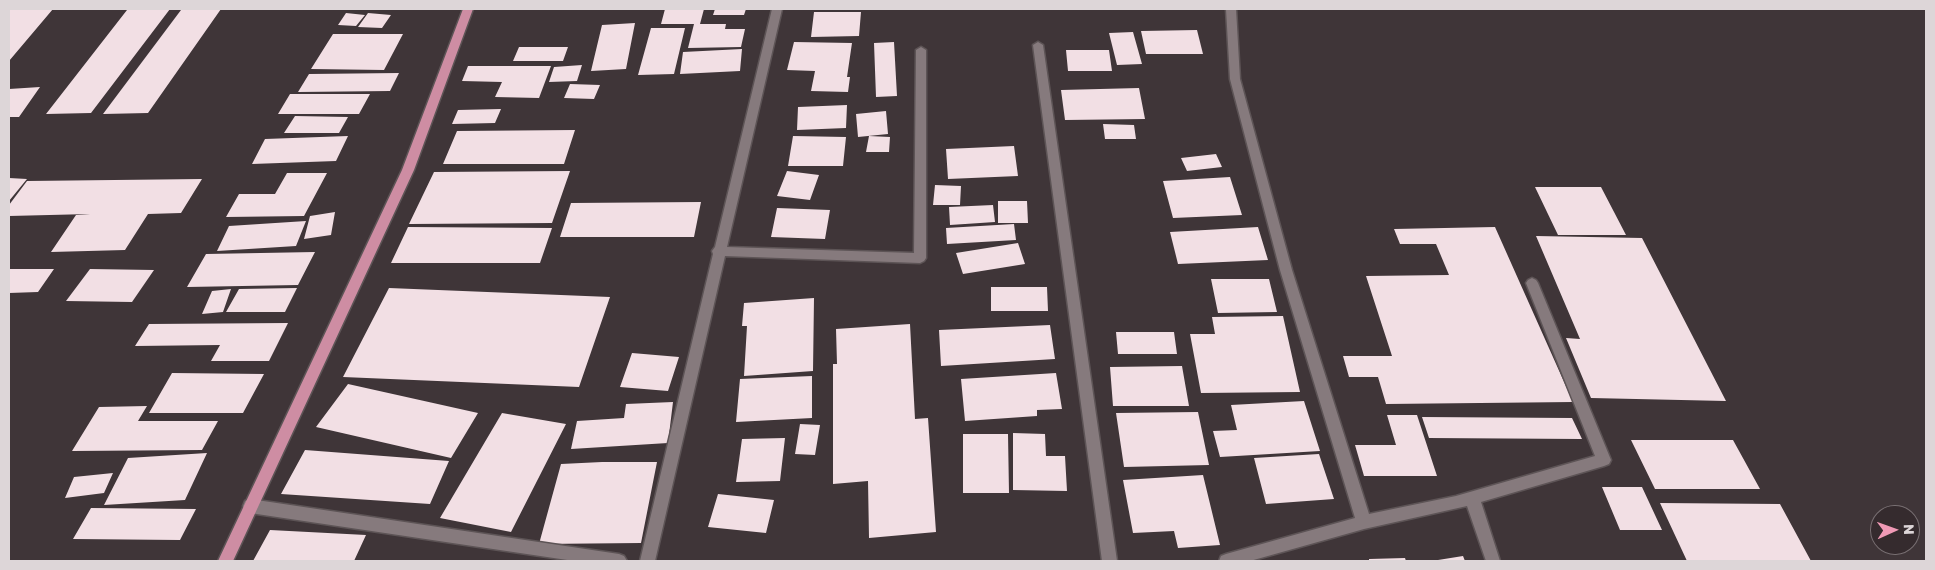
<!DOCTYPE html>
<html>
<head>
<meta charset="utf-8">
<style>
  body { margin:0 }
  #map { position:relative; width:1935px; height:570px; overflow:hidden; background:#3f3538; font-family:"Golos Text",sans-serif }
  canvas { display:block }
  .frame { position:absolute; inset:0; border:10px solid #ddd6d8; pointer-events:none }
  .north { position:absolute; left:1870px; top:505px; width:50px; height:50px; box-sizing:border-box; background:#352b2e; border:1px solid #786f72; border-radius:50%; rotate:88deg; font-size:14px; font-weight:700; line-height:20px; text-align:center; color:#ddd6d8 }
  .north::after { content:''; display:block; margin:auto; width:18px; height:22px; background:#f09ab6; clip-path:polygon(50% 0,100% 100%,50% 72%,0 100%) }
</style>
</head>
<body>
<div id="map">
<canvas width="1935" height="570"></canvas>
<div class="frame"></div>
<div class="north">N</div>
</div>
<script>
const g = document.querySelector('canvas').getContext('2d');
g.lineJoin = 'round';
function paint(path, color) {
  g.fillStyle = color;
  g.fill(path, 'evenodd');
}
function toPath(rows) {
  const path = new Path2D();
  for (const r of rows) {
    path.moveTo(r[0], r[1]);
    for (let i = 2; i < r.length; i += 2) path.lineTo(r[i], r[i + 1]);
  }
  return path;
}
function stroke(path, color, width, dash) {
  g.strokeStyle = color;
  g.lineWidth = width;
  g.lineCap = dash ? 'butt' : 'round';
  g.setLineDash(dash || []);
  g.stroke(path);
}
paint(toPath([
  [9,9,53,9,9,61],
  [170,9,91,113,46,114,127,10],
  [221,9,148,113,103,114,181,10],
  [665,9,704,9,700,24,726,24,725,29,745,29,741,47,688,48,694,24,661,24],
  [715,9,746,9,744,15,713,15],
  [814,12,861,12,859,36,811,37],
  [346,13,365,15,356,26,338,25],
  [368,13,391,15,382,28,358,27],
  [635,23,626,69,591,71,602,25],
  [651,28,685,28,674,74,638,75],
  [1197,30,1203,54,1146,54,1141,31],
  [1133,32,1142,64,1117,65,1109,33],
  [333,34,403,34,384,70,311,69],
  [794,42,852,43,847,77,850,77,848,92,811,91,815,71,787,70],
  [894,42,897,96,876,97,874,43],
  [519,47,568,47,563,61,513,61],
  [742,49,740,71,680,74,683,52],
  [1066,50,1109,50,1112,71,1068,71],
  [582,65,577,81,549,82,554,67],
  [468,66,551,66,539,98,495,97,502,82,462,81],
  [399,73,390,91,298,92,309,74],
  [570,84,600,85,594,99,564,98],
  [40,87,19,117,9,117,9,89],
  [1139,88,1145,119,1065,120,1061,90],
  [290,94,370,94,359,114,278,114],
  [847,105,846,128,797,130,798,107],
  [501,109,495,123,452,124,458,110],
  [886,111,888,134,858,137,856,114],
  [295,116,348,117,339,133,284,133],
  [1103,124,1134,125,1136,139,1105,139],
  [575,130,564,164,443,164,457,131],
  [348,136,336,161,252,164,265,139],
  [793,136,846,137,843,166,788,166],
  [869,136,890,137,889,152,866,152],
  [1014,146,1018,176,948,179,946,149],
  [1216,154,1222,167,1187,171,1181,158],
  [570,171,552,223,409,224,434,172],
  [787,171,819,175,810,200,777,196],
  [287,173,327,173,304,216,226,217,239,194,275,194],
  [1230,177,1242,215,1173,218,1163,181],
  [9,178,27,179,9,201],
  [202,179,181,213,148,214,125,250,51,252,76,215,90,214,9,216,9,205,27,181],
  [935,185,961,186,960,205,933,205],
  [1535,187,1601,187,1626,235,1558,235],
  [998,201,1027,201,1028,223,998,223],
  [701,202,694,237,560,237,571,203],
  [993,205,995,222,950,225,949,207],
  [777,208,830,210,825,239,771,237],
  [335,212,331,235,304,239,310,216],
  [306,221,296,246,217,251,229,226],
  [1014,224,1016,240,947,244,946,228],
  [408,227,552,228,540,263,391,263],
  [1258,227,1268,260,1178,264,1170,232],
  [1495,227,1573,402,1386,404,1378,377,1349,377,1343,356,1392,356,1366,276,1449,275,1436,244,1400,244,1394,229],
  [1536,236,1642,238,1726,401,1591,398,1566,338,1580,339],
  [1018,243,1025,264,963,274,956,253],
  [315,252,298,285,187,287,206,254],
  [9,269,54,269,38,292,9,293],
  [90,269,154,270,132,302,66,301],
  [1211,279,1269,279,1277,312,1218,313],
  [991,287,1047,287,1048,311,991,311],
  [297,288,285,312,226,312,239,289],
  [389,288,610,297,579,387,343,377],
  [231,289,223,312,202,314,212,291],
  [814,298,813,371,744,376,747,326,742,326,744,303],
  [1283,316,1300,392,1201,393,1190,334,1215,334,1212,317],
  [288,323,269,361,211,361,220,345,135,346,149,324],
  [910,324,915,419,928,418,936,532,869,538,868,481,833,484,833,364,837,364,836,329],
  [1050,325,1055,359,941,366,939,330],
  [1116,332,1174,332,1177,354,1118,354],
  [632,353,679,357,668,391,620,387],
  [1182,366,1189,406,1113,406,1110,367],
  [172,373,264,374,243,413,149,413],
  [1056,373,1062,409,1037,410,1037,416,965,421,961,379],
  [812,376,812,418,736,422,740,379],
  [348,384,478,413,451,458,316,427],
  [1304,401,1320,451,1220,457,1213,431,1237,430,1231,405],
  [673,402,668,443,571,449,577,421,624,418,626,404],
  [147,406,138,421,218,421,202,450,72,451,99,407],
  [1198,412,1209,465,1124,467,1116,413],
  [502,413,566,424,511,532,440,518],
  [1387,415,1417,415,1437,476,1364,476,1355,445,1396,445],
  [1422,417,1572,418,1582,439,1429,438],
  [800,424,820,425,815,455,795,454],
  [1013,433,1045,434,1046,456,1065,456,1067,491,1013,490],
  [963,434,1008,434,1009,493,963,493],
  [785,438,780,481,736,482,742,439],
  [1631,440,1733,440,1760,489,1655,489],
  [305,450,449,461,430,504,281,494],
  [207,453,185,500,104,505,128,458],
  [1319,454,1334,499,1266,504,1254,458],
  [602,462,657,462,641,543,539,544,561,464],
  [113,473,104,493,65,498,74,477],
  [1203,475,1220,545,1178,548,1174,531,1133,533,1123,480],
  [1602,487,1642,487,1662,530,1620,530],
  [718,494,774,500,766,533,708,527],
  [1660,503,1780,504,1811,561,1687,561],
  [91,508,196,509,180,540,73,539],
  [270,530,366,535,354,561,253,561],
  [1463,556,1465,561,1438,561,1438,560],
  [1405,558,1406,561,1369,561,1369,559]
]), '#f2dfe4');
const minor = toPath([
  [772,9,782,9,727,247,914,253,916,50,921,47,926,50,926,258,924,261,920,263,725,256,655,561,640,561,713,254,712,251,715,247,772,9],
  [1226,9,1236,9,1240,79,1292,270,1369,514,1456,496,1595,456,1526,283,1528,280,1532,278,1536,280,1538,283,1611,460,1609,464,1604,466,1481,502,1500,561,1486,561,1467,506,1364,529,1250,561,1219,561,1221,556,1226,554,1355,518,1280,270,1230,79,1226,9],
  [1038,42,1043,45,1117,561,1102,561,1033,45,1038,42],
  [250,499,619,554,624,556,627,561,574,561,250,513,245,511,243,506,245,501,250,499]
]);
const major = toPath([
  [463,9,473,9,414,170,233,561,218,561,402,170,463,9]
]);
stroke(minor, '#5d5456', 3);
stroke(major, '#5d5456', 3);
paint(minor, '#867a7d');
paint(major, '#ce8da3');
</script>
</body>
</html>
